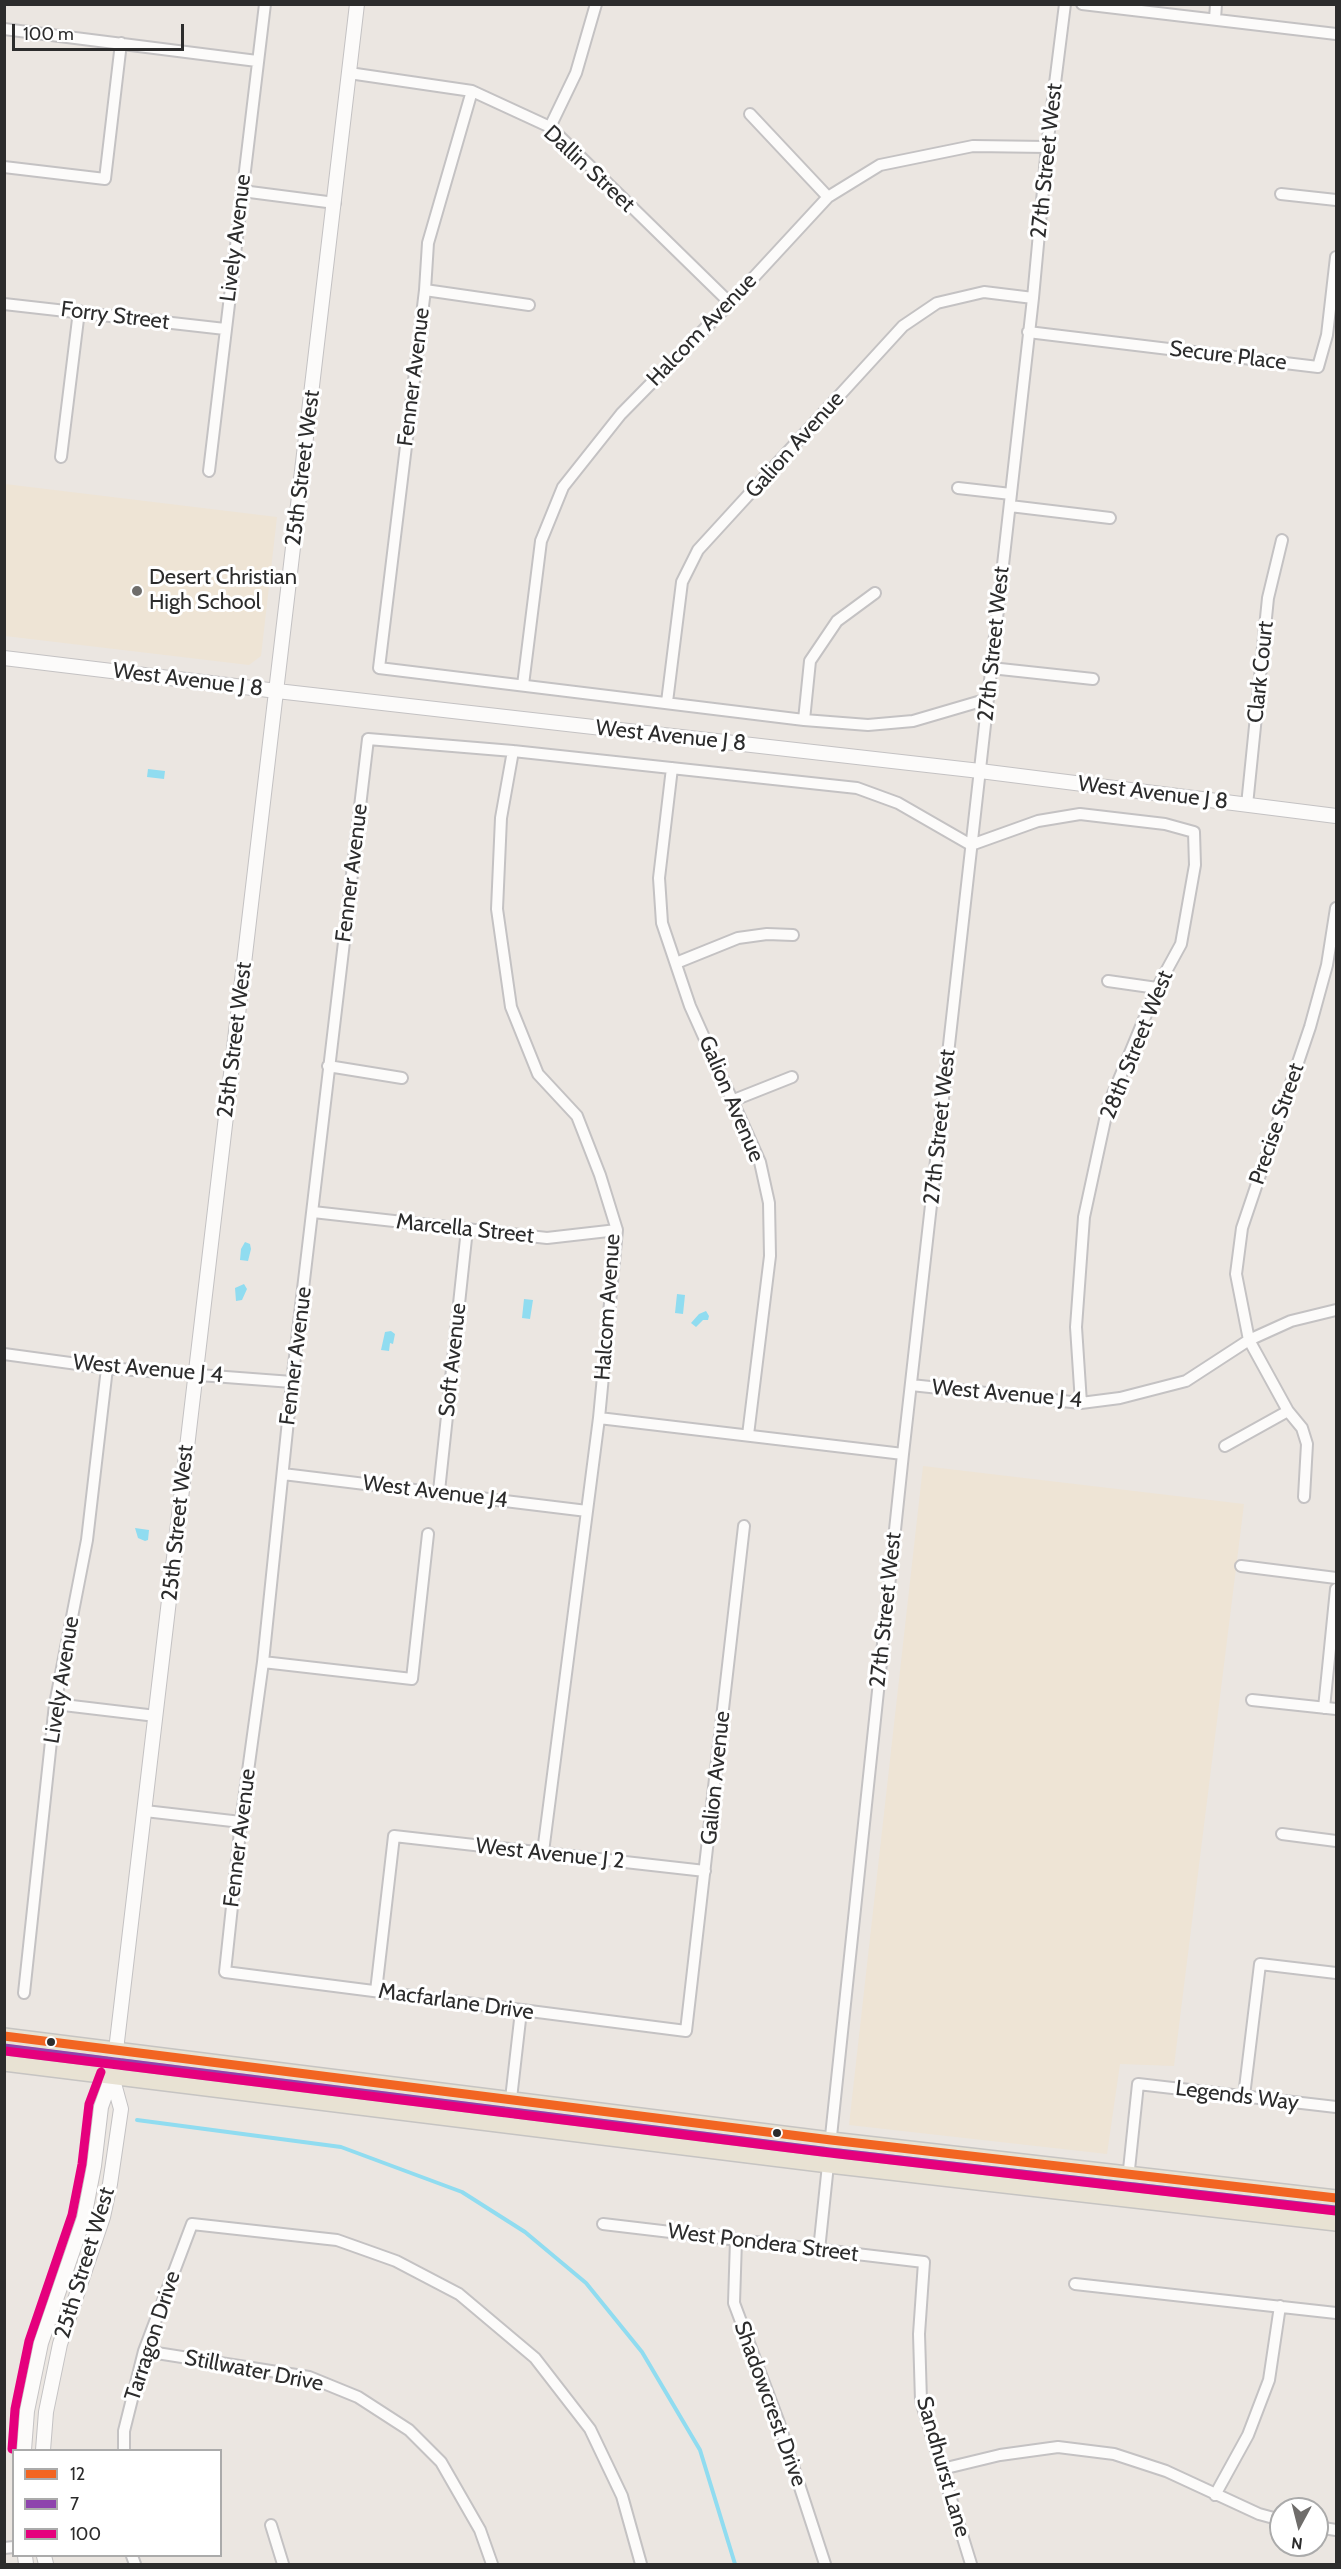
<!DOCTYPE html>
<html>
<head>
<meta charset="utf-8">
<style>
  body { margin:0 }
  #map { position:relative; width:1341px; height:2569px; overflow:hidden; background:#ebe6e1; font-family:Cabin,sans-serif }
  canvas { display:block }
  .frame { position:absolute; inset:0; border:6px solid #2c2c2c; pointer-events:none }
  .legend { position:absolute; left:12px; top:2449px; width:210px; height:108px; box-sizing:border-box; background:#fff; border:2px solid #ababab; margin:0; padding:8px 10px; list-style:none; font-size:18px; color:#2c2c2c }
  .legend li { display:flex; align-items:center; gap:12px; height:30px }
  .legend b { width:30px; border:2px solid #ababab }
  .north { position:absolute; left:1269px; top:2497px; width:60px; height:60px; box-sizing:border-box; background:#fff; border:2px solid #ababab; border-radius:50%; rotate:187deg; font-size:16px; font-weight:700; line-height:24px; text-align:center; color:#2c2c2c }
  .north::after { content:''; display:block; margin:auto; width:21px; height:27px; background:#6f6d6b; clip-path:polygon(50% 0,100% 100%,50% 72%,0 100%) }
  .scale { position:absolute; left:12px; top:24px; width:172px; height:27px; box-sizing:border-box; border:3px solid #2c2c2c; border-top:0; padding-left:8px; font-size:18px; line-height:21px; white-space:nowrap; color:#2c2c2c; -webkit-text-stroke:4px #fff; paint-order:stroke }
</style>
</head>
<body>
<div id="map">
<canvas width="1341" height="2569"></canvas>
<div class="frame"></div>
<ul class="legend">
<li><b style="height:8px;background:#f26522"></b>12</li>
<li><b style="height:8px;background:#8e44ad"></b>7</li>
<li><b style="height:8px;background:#e5007d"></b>100</li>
</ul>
<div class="north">N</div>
<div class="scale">100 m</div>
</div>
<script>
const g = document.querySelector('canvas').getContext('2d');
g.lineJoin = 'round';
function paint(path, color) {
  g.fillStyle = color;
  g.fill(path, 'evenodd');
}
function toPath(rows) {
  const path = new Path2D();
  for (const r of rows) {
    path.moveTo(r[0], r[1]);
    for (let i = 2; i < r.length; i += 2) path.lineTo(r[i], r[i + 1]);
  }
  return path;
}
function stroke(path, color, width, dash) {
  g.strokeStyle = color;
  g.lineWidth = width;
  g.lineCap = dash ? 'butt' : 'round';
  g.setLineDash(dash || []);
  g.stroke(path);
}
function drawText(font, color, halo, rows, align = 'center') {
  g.font = font + ' Cabin,sans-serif';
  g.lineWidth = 6;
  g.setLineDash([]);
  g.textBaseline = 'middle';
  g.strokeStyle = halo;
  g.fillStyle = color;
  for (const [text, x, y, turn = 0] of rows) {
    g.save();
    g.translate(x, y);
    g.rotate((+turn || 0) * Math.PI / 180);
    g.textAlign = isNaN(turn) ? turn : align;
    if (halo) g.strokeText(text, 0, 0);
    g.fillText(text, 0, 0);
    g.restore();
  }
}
paint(toPath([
  [5,484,277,517,261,656,249,665,5,636],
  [923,1466,1244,1504,1174,2066,1120,2064,1107,2154,849,2125]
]), '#eee4d5');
paint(toPath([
  [148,769,165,771,164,779,147,777],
  [245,1242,250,1244,251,1249,248,1261,240,1260,241,1249],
  [244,1284,247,1289,242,1300,236,1301,235,1288],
  [677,1294,685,1295,683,1314,675,1313],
  [524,1299,533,1300,530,1319,522,1318],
  [706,1311,709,1316,708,1320,703,1320,696,1327,691,1323,699,1314],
  [391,1331,395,1334,393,1344,390,1343,389,1351,381,1350,385,1332],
  [135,1528,149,1530,148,1540,145,1541,138,1538]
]), '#90dcf0');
stroke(toPath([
  [137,2120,341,2147,462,2192,525,2232,586,2283,642,2352,700,2450,735,2564]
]), '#90dcf0', 4);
const street = toPath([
  [1082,4,1336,34],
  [1215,19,1216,4],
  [4,29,257,61],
  [349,73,472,91,550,127,730,303],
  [472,91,428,243,425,290,379,668,804,720,868,725,913,721,988,699],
  [750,114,828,197],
  [550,127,576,73,596,4],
  [4,167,105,179,121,43],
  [242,191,335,203],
  [1281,194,1336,200],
  [425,290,529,305],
  [4,304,225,329],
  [1028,332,1318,367,1327,335,1336,257],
  [61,457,79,311],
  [209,471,265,4],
  [958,488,1011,494],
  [1010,506,1110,518],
  [991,668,1093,679],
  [523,685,541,541,563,487,621,414,730,303,828,197,880,165,973,146,1047,147],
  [667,702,682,582,698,550,903,326,937,303,984,292,1033,298],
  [804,720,810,661,837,621,875,593],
  [513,751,501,818,497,909,511,1007,538,1074,577,1116,600,1175,617,1230,599,1418,543,1852],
  [672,768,659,878,662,923,690,1006,760,1162,769,1203,770,1256,748,1435],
  [1247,805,1268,598,1282,540],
  [676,963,738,938,767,934,793,935],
  [1108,981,1157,988],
  [328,1066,402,1078],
  [734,1100,792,1077],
  [313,1212,547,1238,617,1230],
  [4,1354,107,1368,292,1382],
  [911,1385,1081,1403,1120,1398,1186,1381,1249,1340,1291,1321,1336,1310],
  [599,1418,903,1454],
  [1225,1446,1288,1411],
  [283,1474,587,1511],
  [439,1491,467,1229],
  [1304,1497,1307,1444,1302,1428,1288,1411,1249,1340,1236,1274,1242,1228,1310,1027,1327,965,1336,908],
  [744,1526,686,2031,225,1972,241,1822,263,1662,292,1382,368,739,513,751,857,788,898,803,971,845,1038,821,1080,814,1165,824,1194,832,1195,865,1181,944,1157,988,1108,1106,1084,1217,1076,1327,1081,1403],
  [1241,1566,1336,1578],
  [263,1662,412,1679,428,1534],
  [1252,1700,1336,1709],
  [55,1704,156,1716],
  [1324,1708,1336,1589],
  [145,1811,241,1822],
  [1282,1834,1336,1841],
  [376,1991,394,1836,705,1871],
  [24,1993,55,1704,87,1540,107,1368],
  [1244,2096,1260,1964,1336,1973],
  [508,2125,521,2011],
  [1126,2198,1138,2084,1336,2107],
  [603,2224,924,2262,919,2334,921,2401,971,2564],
  [736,2240,734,2303,779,2423,825,2564],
  [819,2250,903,1454,1033,298,1047,147,1065,4],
  [1075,2284,1336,2313],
  [144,2351,309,2377,358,2397,409,2430,441,2462,480,2530,492,2564],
  [124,2450,124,2431,144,2351,192,2224,337,2240,396,2261,459,2294,535,2358,590,2429,622,2496,641,2564],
  [942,2469,1000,2455,1058,2447,1114,2454,1166,2471,1259,2514,1281,2520],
  [1215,2495,1248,2435,1269,2380,1280,2306],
  [271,2525,283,2564],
  [1317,2527,1336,2530],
  [4,2548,14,2547],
  [132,2556,135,2564]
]);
const secondary = toPath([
  [4,658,277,691,980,771,1336,816],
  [24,2450,27,2411,41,2343,84,2218,94,2166,101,2107,112,2076,116,2050,357,4],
  [43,2450,46,2412,60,2344,103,2217,110,2184,121,2109,112,2076],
  [25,2556,26,2564],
  [44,2556,46,2564]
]);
const primary = toPath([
  [4,2036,831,2140,1336,2198],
  [4,2063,829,2165,1336,2223]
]);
stroke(street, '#c4c2c3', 14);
stroke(secondary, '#c4c2c3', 16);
stroke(primary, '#c6c4c2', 18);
stroke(street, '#fcfbfa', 10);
stroke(secondary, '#fcfbfa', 14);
stroke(primary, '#e8e2d3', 15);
stroke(toPath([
  [4,2036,831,2140,1336,2198]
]), '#f26522', 9);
stroke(toPath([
  [4,2048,830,2152,1335,2210]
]), '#8e44ad', 9);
stroke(toPath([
  [5,2051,830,2153,1336,2211],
  [12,2449,15,2409,29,2341,72,2215,82,2164,89,2104,101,2072]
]), '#e5007d', 9);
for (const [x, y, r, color] of [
  [137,591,6,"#6f6d6b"],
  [51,2042,5,"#2c2c2c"],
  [777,2133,5,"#2c2c2c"]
]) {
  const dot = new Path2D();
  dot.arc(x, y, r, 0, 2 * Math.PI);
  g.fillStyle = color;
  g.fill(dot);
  stroke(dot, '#fff', 2);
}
drawText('22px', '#2c2c2c', '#fff', [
  ["27th Street West",1047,161,-84],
  ["Dallin Street",589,169,43],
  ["Lively Avenue",236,238,-83],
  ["Forry Street",115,316,7],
  ["Halcom Avenue",702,330,-46],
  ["Secure Place",1228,356,7],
  ["Fenner Avenue",414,377,-83],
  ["Galion Avenue",795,445,-48],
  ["25th Street West",303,468,-83],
  ["27th Street West",994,644,-84],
  ["Clark Court",1261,672,-84],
  ["West Avenue J 8",188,680,7],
  ["West Avenue J 8",671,736,6],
  ["West Avenue J 8",1153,793,7],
  ["Fenner Avenue",352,873,-83],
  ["25th Street West",235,1040,-83],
  ["28th Street West",1137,1045,-68],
  ["Galion Avenue",731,1099,67],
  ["Precise Street",1277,1124,-71],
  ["27th Street West",940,1127,-84],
  ["Marcella Street",465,1229,6],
  ["Halcom Avenue",608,1307,-86],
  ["Fenner Avenue",296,1356,-83],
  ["Soft Avenue",453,1360,-84],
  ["West Avenue J 4",148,1369,5],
  ["West Avenue J 4",1007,1394,5],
  ["West Avenue J4",435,1492,7],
  ["25th Street West",178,1523,-84],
  ["27th Street West",886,1610,-84],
  ["Lively Avenue",62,1680,-81],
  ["Galion Avenue",716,1778,-84],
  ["Fenner Avenue",240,1838,-83],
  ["West Avenue J 2",550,1854,6],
  ["Macfarlane Drive",456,2002,8],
  ["Legends Way",1237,2096,7],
  ["West Pondera Street",763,2243,7],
  ["25th Street West",85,2263,-73],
  ["Tarragon Drive",153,2336,-72],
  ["Stillwater Drive",254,2371,11],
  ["Shadowcrest Drive",770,2404,70],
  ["Sandhurst Lane",943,2467,74]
]);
drawText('22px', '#2c2c2c', '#fff', [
  ["Desert Christian",149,578],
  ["High School",149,603]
], 'left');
</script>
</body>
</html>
